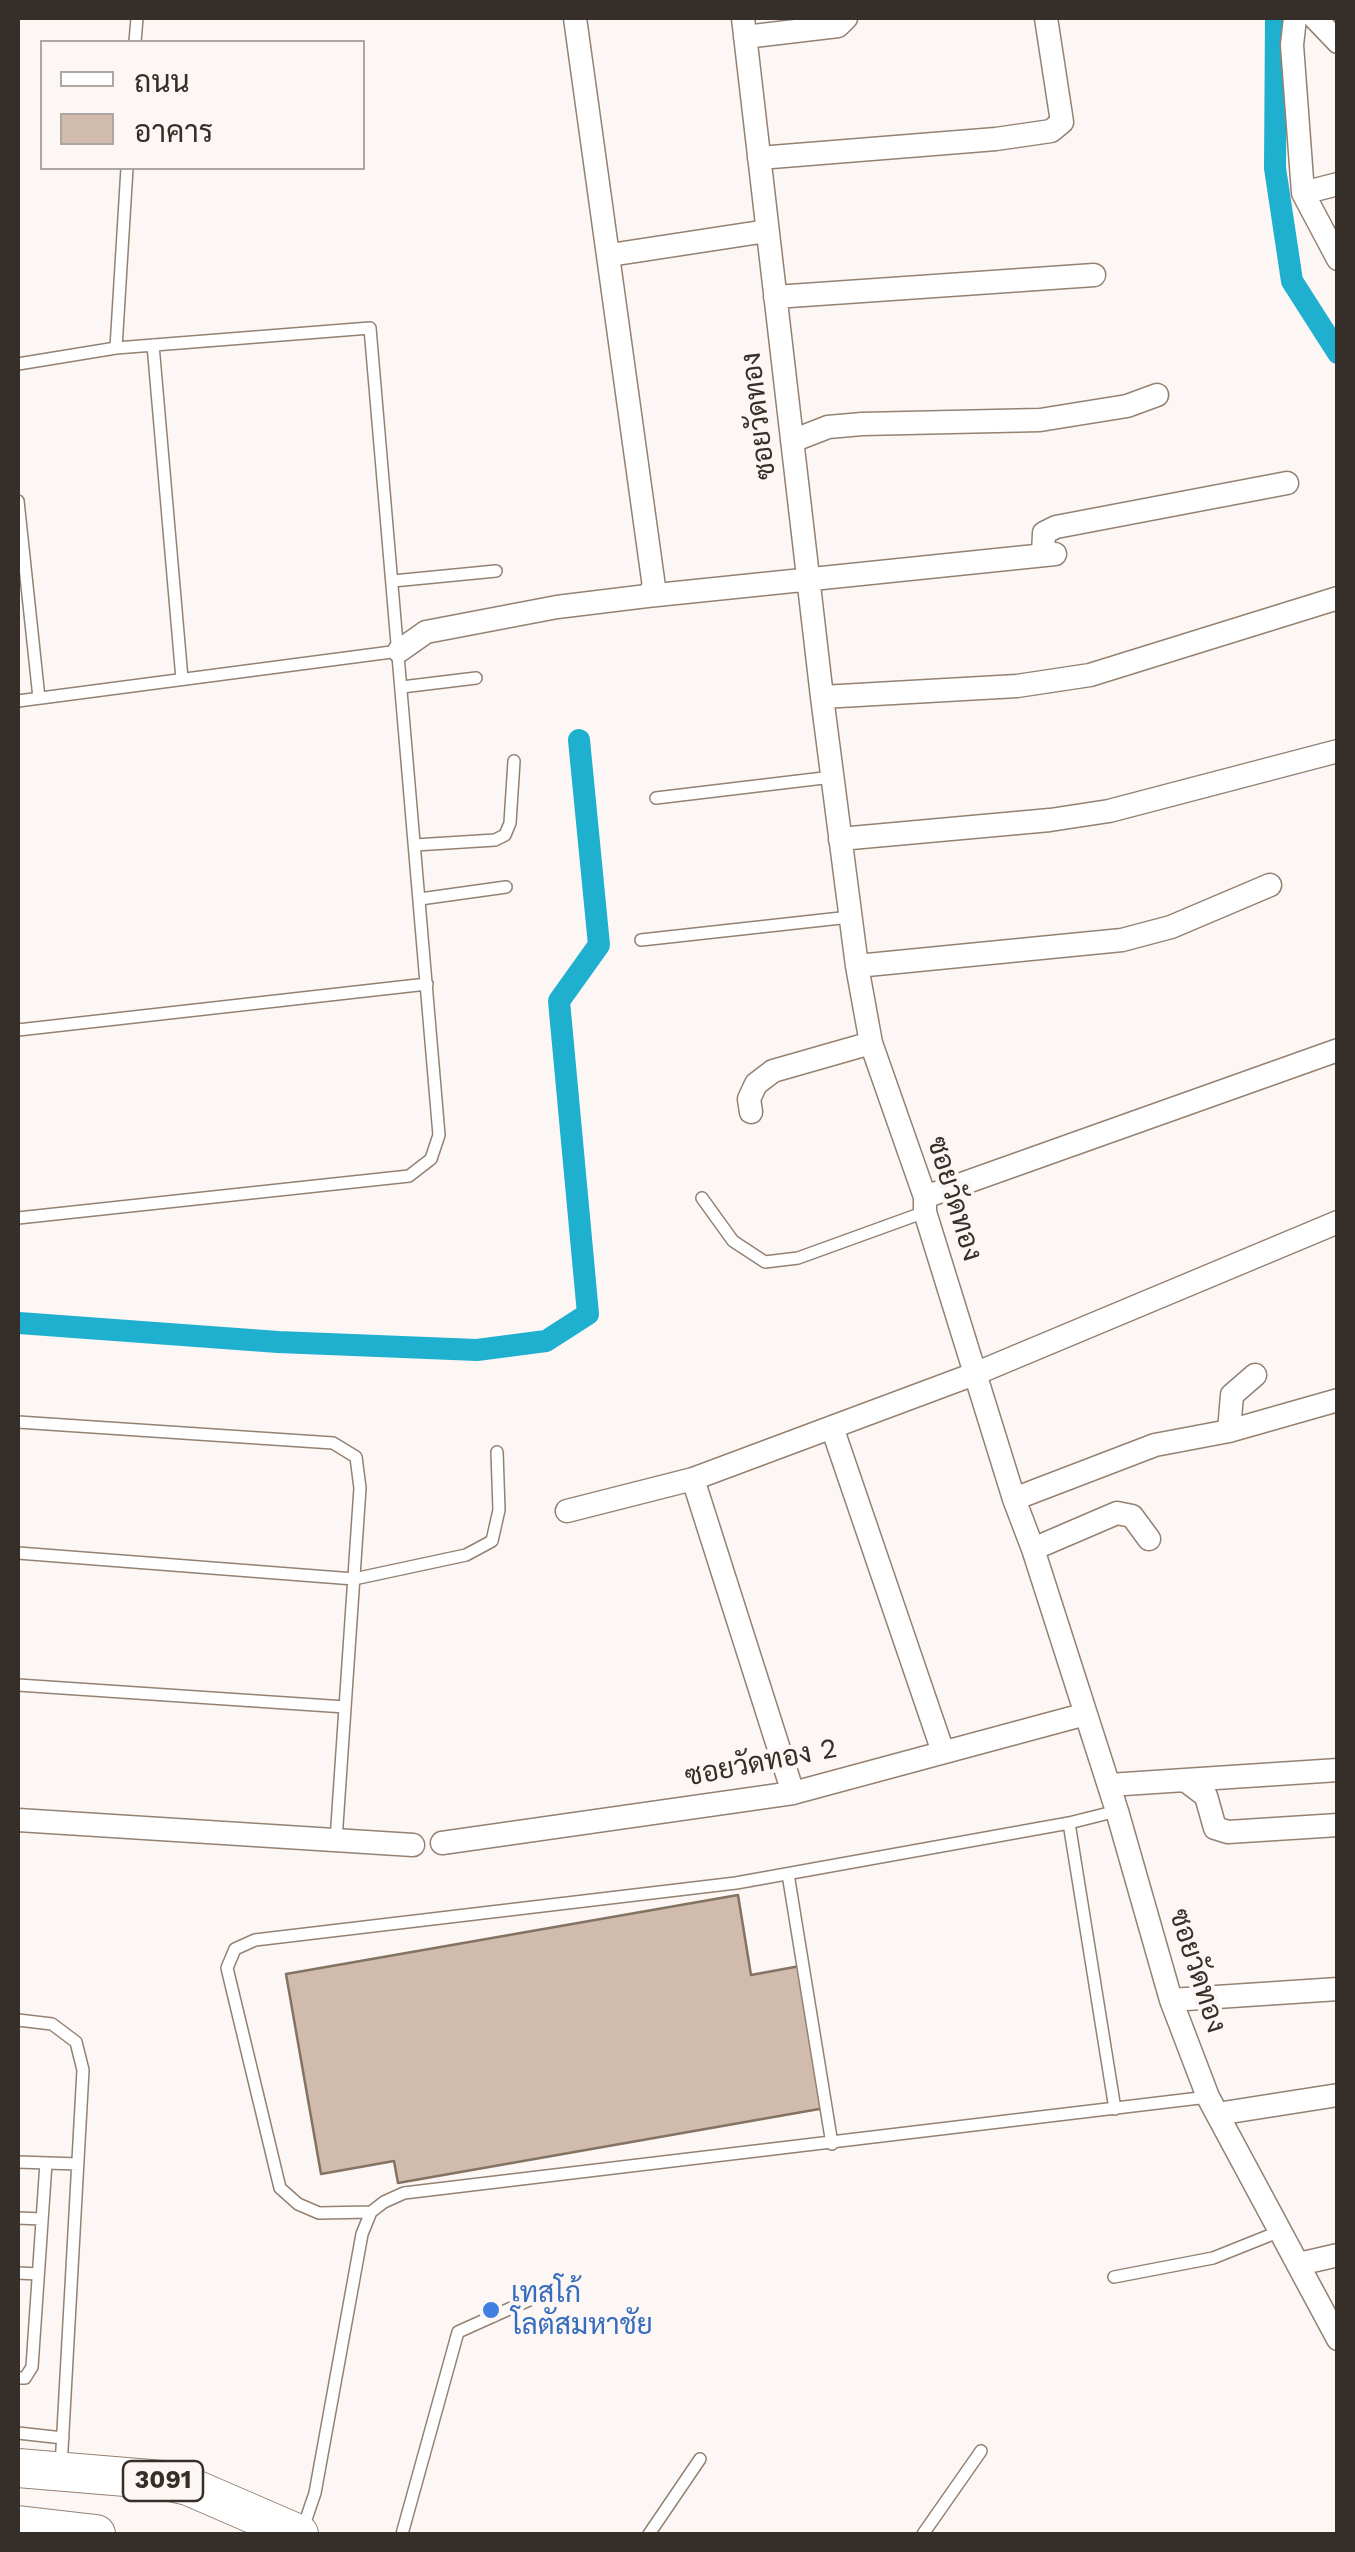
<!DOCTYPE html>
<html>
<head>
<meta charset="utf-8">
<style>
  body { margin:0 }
  #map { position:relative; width:1355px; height:2552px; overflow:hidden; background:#fcf7f4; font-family:"Work Sans",Sarabun,sans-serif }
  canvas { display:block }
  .frame { position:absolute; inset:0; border:20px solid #362e28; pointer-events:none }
  .legend { position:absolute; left:40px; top:40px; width:325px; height:130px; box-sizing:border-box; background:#fcf7f4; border:2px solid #ada7a2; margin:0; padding:12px 18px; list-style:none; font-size:30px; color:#362e28 }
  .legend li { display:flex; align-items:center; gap:20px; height:50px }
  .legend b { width:50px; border:2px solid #ada7a2 }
</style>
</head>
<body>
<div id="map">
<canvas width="1355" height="2552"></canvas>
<div class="frame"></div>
<ul class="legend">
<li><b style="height:12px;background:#fff"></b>ถนน</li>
<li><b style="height:28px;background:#d0bbac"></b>อาคาร</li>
</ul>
</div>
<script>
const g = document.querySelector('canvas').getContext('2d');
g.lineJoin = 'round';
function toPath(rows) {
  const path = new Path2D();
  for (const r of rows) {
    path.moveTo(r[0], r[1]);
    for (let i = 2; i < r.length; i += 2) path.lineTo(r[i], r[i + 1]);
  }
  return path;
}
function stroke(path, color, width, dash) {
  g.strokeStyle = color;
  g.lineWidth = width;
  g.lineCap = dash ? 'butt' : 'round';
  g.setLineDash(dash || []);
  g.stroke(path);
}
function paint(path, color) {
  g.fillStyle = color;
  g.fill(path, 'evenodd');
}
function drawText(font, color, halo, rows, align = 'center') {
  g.font = font + ' "Work Sans",Sarabun,sans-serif';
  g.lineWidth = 8;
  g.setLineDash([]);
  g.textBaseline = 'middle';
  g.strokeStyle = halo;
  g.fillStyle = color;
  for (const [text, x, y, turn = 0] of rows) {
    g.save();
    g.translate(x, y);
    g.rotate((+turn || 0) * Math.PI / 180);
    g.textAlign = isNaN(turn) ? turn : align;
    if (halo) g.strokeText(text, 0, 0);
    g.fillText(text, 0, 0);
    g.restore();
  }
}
stroke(toPath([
  [1276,18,1275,168,1292,281,1338,353],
  [19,1323,278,1342,477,1350,546,1341,588,1314,559,1001,599,945,579,740]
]), '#20b0cf', 22);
const building = toPath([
  [738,1895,751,1975,800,1966,825,2108,398,2183,394,2161,321,2174,286,1974,738,1895]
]);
paint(building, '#d0bbac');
stroke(building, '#847263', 2.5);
const lane = toPath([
  [135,42,137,18],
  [153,345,182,679],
  [116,348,127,168],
  [18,364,116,348,370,328,439,1135,431,1159,409,1176,18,1218],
  [18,501,39,698],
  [393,581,496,571],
  [402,687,476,678],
  [18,701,399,651],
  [656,798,832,777],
  [415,845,495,840,505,835,510,823,514,761],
  [420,899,506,887],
  [641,940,850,917],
  [18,1030,427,984],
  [702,1198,733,1241,765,1262,798,1258,925,1212],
  [18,1422,333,1443,356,1457,360,1488,336,1840],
  [18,1553,354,1579,466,1555,492,1541,499,1510,497,1452],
  [18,1685,345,1707],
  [1069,1823,1115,2109],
  [788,1874,832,2144],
  [18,2020,52,2024,76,2042,83,2070,61,2467],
  [18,2162,78,2164],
  [371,2212,319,2213,298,2204,280,2188,227,1968,235,1949,255,1940,736,1883,1069,1823,1117,1811],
  [18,2218,42,2219],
  [18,2273,38,2274],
  [1114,2277,1213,2258,1278,2232],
  [18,2378,25,2378,32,2367,46,2163],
  [18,2433,63,2438],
  [302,2531,315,2493,362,2234,371,2212,384,2202,404,2193,1208,2097],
  [402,2534,458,2332,538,2296],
  [649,2534,700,2459],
  [923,2534,981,2451]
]);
const street = toPath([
  [743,18,822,697,857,966,871,1043,925,1197,925,1212,1014,1499,1033,1549,1117,1811,1171,2000,1208,2097,1338,2339],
  [1295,18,1292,45,1303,193,1338,259],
  [1315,18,1338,42],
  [745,37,838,26,846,18],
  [759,158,996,139,1051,131,1062,122,1046,18],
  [1303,193,1338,184],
  [610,255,767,231],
  [775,297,1094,275],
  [792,441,828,427,862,424,1040,420,1127,406,1157,395],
  [1043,555,1044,533,1056,527,1287,483],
  [647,596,1055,554],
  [399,651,426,632,557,607,647,596,654,587,575,18],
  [822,697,1017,686,1090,675,1338,598],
  [840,839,1050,820,1109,811,1338,751],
  [857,966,1122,940,1171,927,1270,885],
  [751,1112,749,1099,756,1084,773,1071,871,1043],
  [925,1197,1338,1050],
  [832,1427,943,1752],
  [1229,1431,1232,1395,1255,1375],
  [693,1479,793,1793],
  [1014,1499,1155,1445,1229,1431,1338,1400],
  [567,1511,693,1479,977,1373,1338,1222],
  [1033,1549,1117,1513,1132,1516,1149,1539],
  [1185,1780,1338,1770],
  [1109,1785,1185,1780,1206,1796,1215,1828,1228,1832,1338,1825],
  [18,1820,413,1845],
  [442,1843,793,1793,1086,1714],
  [1171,2000,1338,1989],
  [1217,2114,1338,2095],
  [1299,2264,1338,2255]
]);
const primary = toPath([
  [18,2468,162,2480,188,2486,299,2534],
  [18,2525,96,2534]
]);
stroke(lane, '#948172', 14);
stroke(street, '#948172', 25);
stroke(primary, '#948172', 40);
stroke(lane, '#fff', 11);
stroke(street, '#fff', 22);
stroke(primary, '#fff', 38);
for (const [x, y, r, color] of [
  [491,2310,10,"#3f7fe0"]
]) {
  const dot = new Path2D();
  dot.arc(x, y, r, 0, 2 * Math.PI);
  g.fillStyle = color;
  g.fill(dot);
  stroke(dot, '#fcf7f4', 4);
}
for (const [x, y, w] of [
  [163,2481,80]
]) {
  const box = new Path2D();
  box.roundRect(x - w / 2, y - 20, w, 40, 8);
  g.fillStyle = '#fcf7f4';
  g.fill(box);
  stroke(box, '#362e28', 2.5);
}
drawText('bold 25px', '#362e28', null, [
  ["3091",163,2481]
]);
drawText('28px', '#362e28', '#fcf7f4', [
  ["ซอยวัดทอง",759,416,-97],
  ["ซอยวัดทอง",954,1199,73],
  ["ซอยวัดทอง 2",761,1763,-11],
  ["ซอยวัดทอง",1197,1971,72]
]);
drawText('28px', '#366cbe', '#fcf7f4', [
  ["เทสโก้",511,2294],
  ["โลตัสมหาชัย",511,2326]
], 'left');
</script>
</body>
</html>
